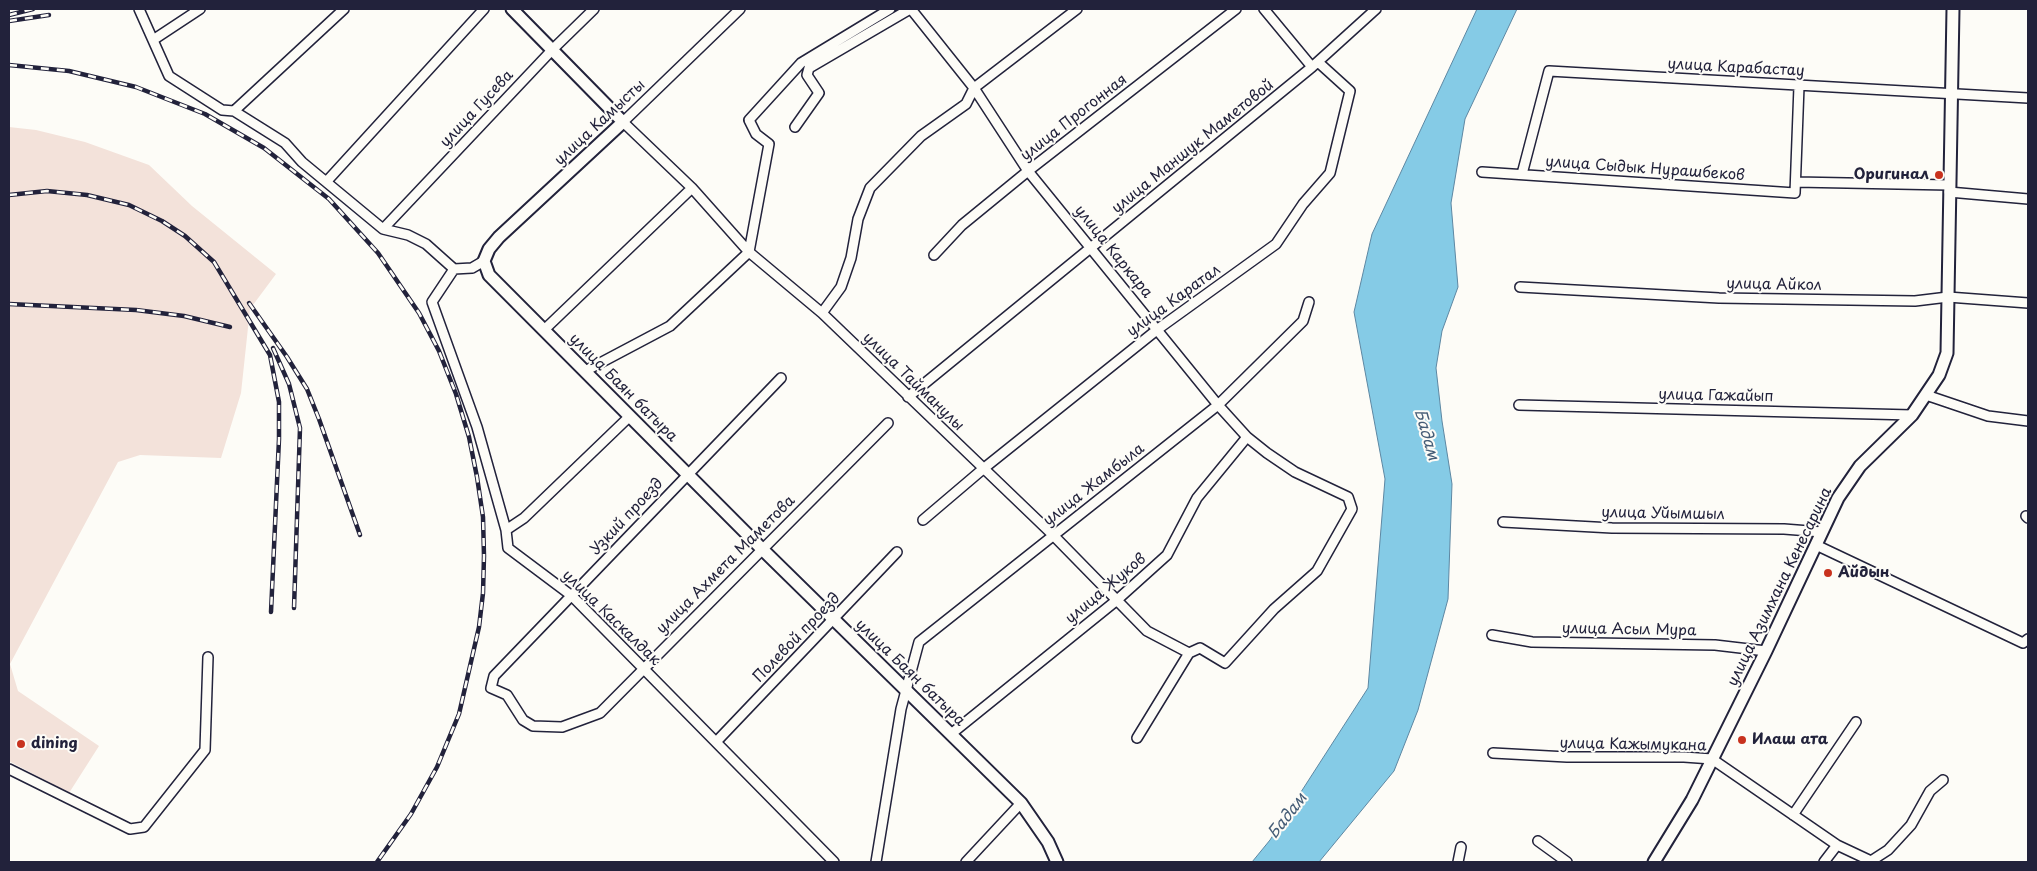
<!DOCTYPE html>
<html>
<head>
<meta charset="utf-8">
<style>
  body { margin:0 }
  #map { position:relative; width:2037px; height:871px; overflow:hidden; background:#fdfcf7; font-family:"Playpen Sans",sans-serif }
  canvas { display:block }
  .frame { position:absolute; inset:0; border:10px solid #22223b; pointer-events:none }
</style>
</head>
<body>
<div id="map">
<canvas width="2037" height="871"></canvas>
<div class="frame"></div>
</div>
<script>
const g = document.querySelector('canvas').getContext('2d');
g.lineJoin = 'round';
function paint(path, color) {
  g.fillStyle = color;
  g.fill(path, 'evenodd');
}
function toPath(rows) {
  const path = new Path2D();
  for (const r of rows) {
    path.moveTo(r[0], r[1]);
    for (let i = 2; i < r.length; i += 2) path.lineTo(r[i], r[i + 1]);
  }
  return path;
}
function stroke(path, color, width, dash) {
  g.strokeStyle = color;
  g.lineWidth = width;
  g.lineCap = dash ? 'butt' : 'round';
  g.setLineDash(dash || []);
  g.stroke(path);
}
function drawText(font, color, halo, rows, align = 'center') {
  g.font = font + ' "Playpen Sans",sans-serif';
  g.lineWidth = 4;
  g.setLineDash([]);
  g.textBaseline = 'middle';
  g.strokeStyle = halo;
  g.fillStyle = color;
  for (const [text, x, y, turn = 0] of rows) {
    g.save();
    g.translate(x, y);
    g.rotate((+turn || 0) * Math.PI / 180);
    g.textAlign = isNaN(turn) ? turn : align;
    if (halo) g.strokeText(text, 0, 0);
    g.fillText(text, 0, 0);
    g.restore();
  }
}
paint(toPath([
  [9,127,36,130,85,142,149,165,192,206,276,274,250,309,241,393,221,458,140,455,118,462,10,664,18,691,99,746,69,793,9,761]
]), '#f3e2da');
const water = toPath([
  [1477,9,1517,9,1465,119,1451,203,1458,287,1442,331,1436,368,1442,421,1452,484,1448,599,1418,710,1394,771,1319,862,1252,862,1270,840,1368,688,1385,479,1354,312,1372,234,1477,9]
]);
paint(water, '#85cbe6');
stroke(water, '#5d87a2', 1);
const minor = toPath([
  [139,9,169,76,222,110,234,111,285,143,302,162,383,229,408,235,426,244,454,269,472,268,484,261],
  [740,9,623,122,692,188,749,252,822,313,1053,535,1147,631,1189,653],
  [911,9,974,88,1028,171,1218,405,1247,437,1267,453,1295,472,1348,497,1352,509,1317,571,1274,609,1225,663,1200,648,1189,653,1137,738],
  [1264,9,1312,67],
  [153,40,200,9],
  [234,111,344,9],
  [795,127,819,93,807,75,809,68,910,9],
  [1482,172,1795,193,1799,86],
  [1522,174,1549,71,2028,98],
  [327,181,484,9],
  [1796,182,1949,185],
  [1949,192,2028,199],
  [383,229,553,49,594,9],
  [934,255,962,225,1028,171,1236,9],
  [454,269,432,302,477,427,506,530,508,548,572,596,834,862],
  [1520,287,1719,298,1915,301,1948,297,2028,303],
  [822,313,841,287,851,258,858,219,870,188,921,136,966,104,974,88,1077,9],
  [544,330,692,188],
  [585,371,670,326,749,252,769,144,756,134,749,120,801,63,890,9],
  [781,378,494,676,491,688,507,695,523,720,533,726,562,727,600,713,888,423],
  [1926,395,1988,416,2028,421],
  [908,397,1312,67,1376,9],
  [1519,405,1912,415],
  [2026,516,2028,518],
  [923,520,983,469,1158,329,1276,244,1303,204,1330,173,1350,91,1318,62],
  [1503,522,1612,528,1784,529,1822,532],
  [506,530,524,518,630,416],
  [1816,545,2023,643,2028,639],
  [1492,635,1532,642,1715,645,1766,651],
  [951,734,1117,600,1167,555,1197,498,1247,437],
  [716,742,897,552],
  [1493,753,1567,757,1684,757,1712,759,1837,845],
  [9,769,130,829,144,827,205,750,208,657],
  [1793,815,1856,722],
  [1538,841,1567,862],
  [876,862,901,709,919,642,1218,405,1303,321,1309,302],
  [966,862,1021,803],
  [1458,862,1461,847],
  [1824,862,1837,845,1871,861,1888,850,1911,825,1930,791,1943,780]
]);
const tertiary = toPath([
  [512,9,623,122,499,237,489,249,484,261,489,275,761,548,1021,803,1048,842,1057,862],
  [1654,862,1692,800,1766,651,1838,498,1860,466,1912,415,1939,375,1947,353,1953,9]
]);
stroke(minor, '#22223b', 12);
stroke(tertiary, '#22223b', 15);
stroke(minor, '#fdfcf7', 9);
stroke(tertiary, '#fdfcf7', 11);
const rail = toPath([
  [9,15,33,9],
  [9,21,49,15],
  [9,65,69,71,136,87,205,114,264,148,329,199,378,253,419,313,439,351,456,394,469,437,477,477,483,517,484,556,483,593,479,627,459,714,437,767,411,814,377,862],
  [9,195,47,191,87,195,129,205,162,221,185,236,214,262,270,355,279,402,279,439,271,612],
  [249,303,287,357,307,389,319,419,360,535],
  [9,304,136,310,184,316,230,327],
  [273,348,289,384,300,428,294,608]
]);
stroke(rail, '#22223b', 4.5);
stroke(rail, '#fdfcf7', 2.5, [8]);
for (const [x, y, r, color] of [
  [1939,175,5,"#c8321e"],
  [1828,573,5,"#c8321e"],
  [1742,740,5,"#c8321e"],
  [21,744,5,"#c8321e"]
]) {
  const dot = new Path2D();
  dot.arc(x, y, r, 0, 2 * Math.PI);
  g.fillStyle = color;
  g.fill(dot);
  stroke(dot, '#fdfcf7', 2);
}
drawText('15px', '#22223b', '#fdfcf7', [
  ["улица Карабастау",1736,68,3],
  ["улица Гусева",477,109,-47],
  ["улица Прогонная",1074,118,-38],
  ["улица Камысты",600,123,-43],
  ["улица Маншук Маметовой",1193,147,-39],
  ["улица Сыдык Нурашбеков",1645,169,4],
  ["улица Каркара",1113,252,51],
  ["улица Айкол",1774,285,1],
  ["улица Каратал",1174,301,-36],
  ["улица Тайманулы",913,382,44],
  ["улица Баян батыра",623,388,45],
  ["улица Гажайып",1716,396,1],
  ["улица Жамбыла",1094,485,-38],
  ["улица Уйымшыл",1663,514,1],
  ["Узкий проезд",627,517,-47],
  ["улица Ахмета Маметова",726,565,-45],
  ["улица Азимхана Кенесарина",1780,587,-64],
  ["улица Жуков",1106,589,-40],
  ["улица Каскалдак",611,618,44],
  ["улица Асыл Мура",1629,630,1],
  ["Полевой проезд",797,638,-46],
  ["улица Баян батыра",910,673,44],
  ["улица Кажымукана",1633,745,1]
]);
drawText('bold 15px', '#22223b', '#fdfcf7', [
  ["Оригинал",1929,175,"right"],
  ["Айдын",1838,573],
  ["Илаш ата",1752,740],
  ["dining",31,744]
], 'left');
drawText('italic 16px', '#455d77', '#fdfcf7', [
  ["Бадам",1426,435,74],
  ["Бадам",1288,816,-52]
]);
</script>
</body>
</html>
